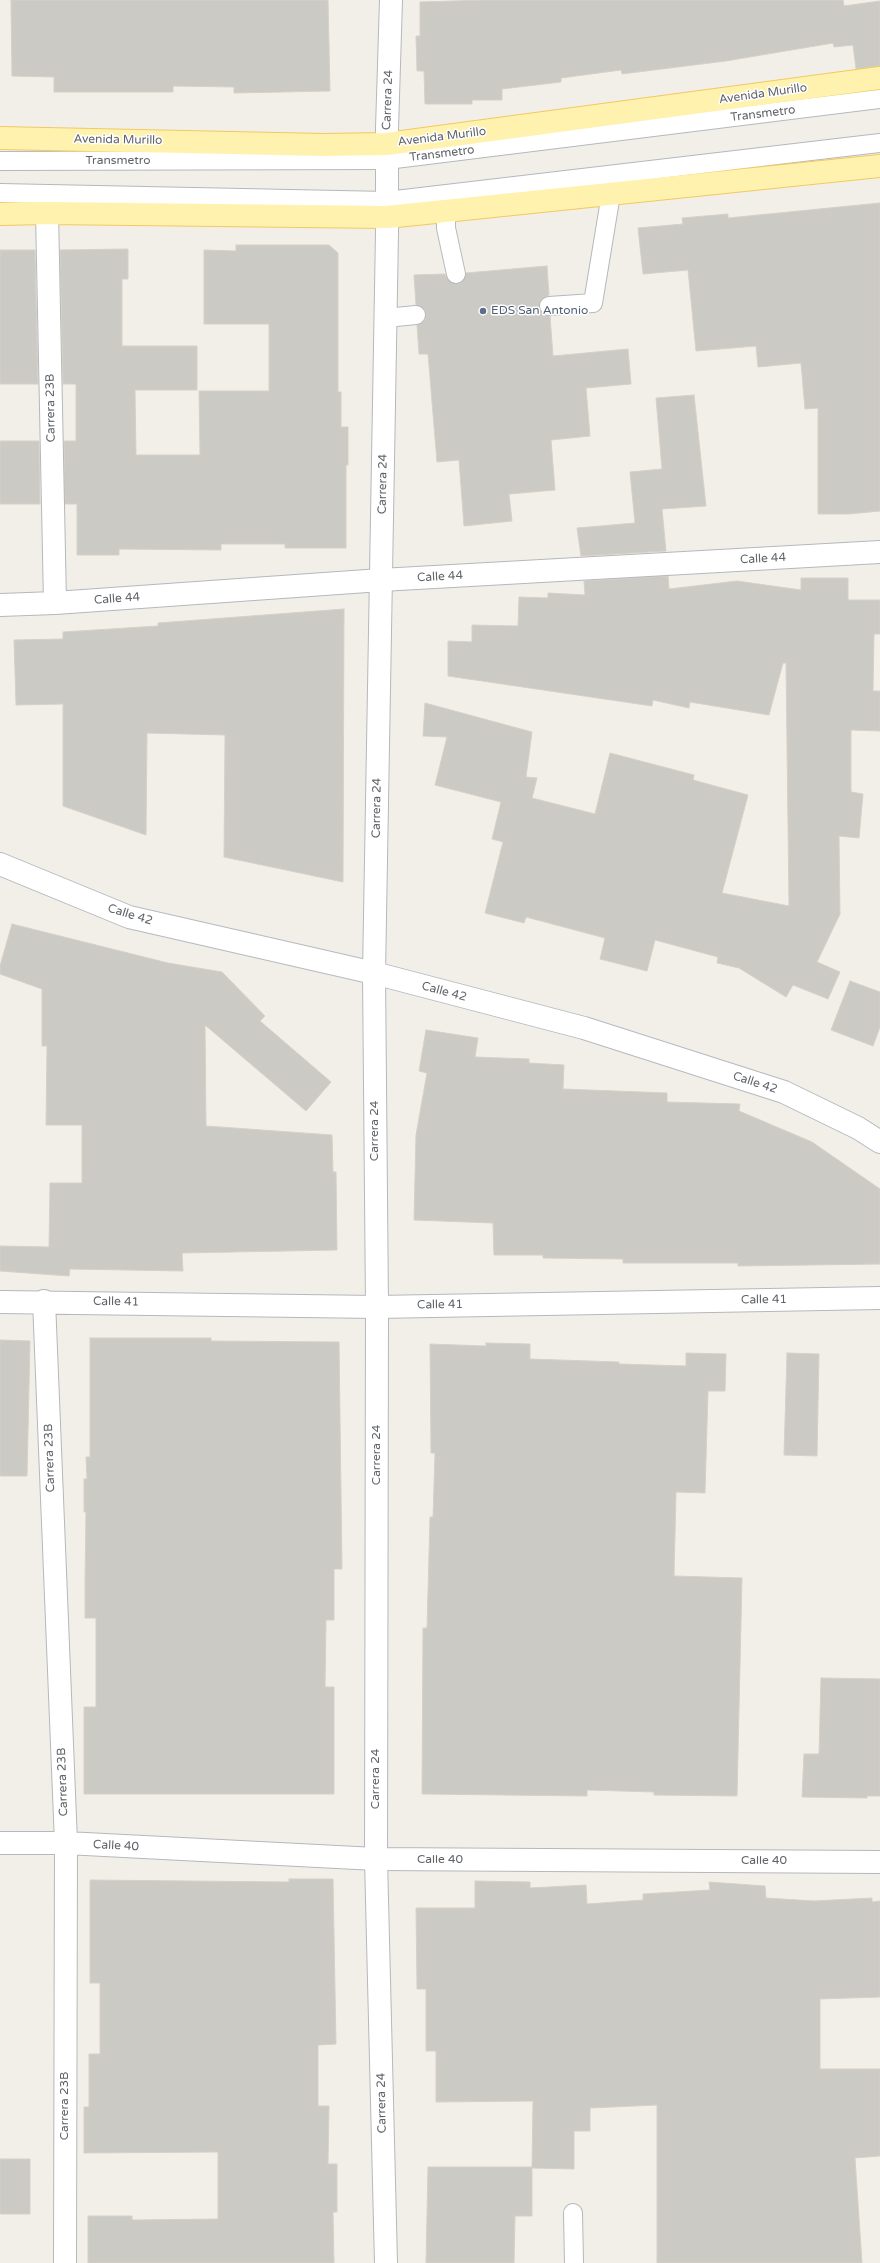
<!DOCTYPE html>
<html>
<head>
<meta charset="utf-8">
<style>
  body { margin:0 }
  canvas { display:block; background:#f1efe8 }
</style>
</head>
<body>
<canvas width="880" height="2263"></canvas>
<script>
const g = document.querySelector('canvas').getContext('2d');
g.lineJoin = 'round';
function paint(path, color) {
  g.fillStyle = color;
  g.fill(path, 'evenodd');
}
function toPath(rows) {
  const path = new Path2D();
  for (const r of rows) {
    path.moveTo(r[0], r[1]);
    for (let i = 2; i < r.length; i += 2) path.lineTo(r[i], r[i + 1]);
  }
  return path;
}
function stroke(path, color, width, dash) {
  g.strokeStyle = color;
  g.lineWidth = width;
  g.lineCap = dash ? 'butt' : 'round';
  g.setLineDash(dash || []);
  g.stroke(path);
}
function drawText(font, color, halo, rows, align = 'center') {
  g.font = font + ' "Varela Round",sans-serif';
  g.lineWidth = 3;
  g.setLineDash([]);
  g.textBaseline = 'middle';
  g.strokeStyle = halo;
  g.fillStyle = color;
  for (const [text, x, y, turn = 0] of rows) {
    g.save();
    g.translate(x, y);
    g.rotate((+turn || 0) * Math.PI / 180);
    g.textAlign = isNaN(turn) ? turn : align;
    if (halo) g.strokeText(text, 0, 0);
    g.fillText(text, 0, 0);
    g.restore();
  }
}
const building = toPath([
  [11,0,328,0,330,91,234,93,234,87,173,86,173,92,54,92,54,77,12,76,11,0],
  [485,0,843,0,844,6,880,1,880,66,856,69,853,45,834,47,833,43,726,61,622,74,621,70,561,78,561,82,502,89,502,100,472,100,472,104,425,104,424,71,417,71,416,36,420,36,420,2,485,0],
  [880,203,880,511,849,514,818,514,818,408,805,409,801,363,758,367,756,346,696,351,688,270,643,274,638,228,683,224,682,218,728,214,728,218,880,203],
  [236,245,329,245,338,253,338,392,341,392,341,427,348,427,348,465,346,465,346,548,285,548,285,544,221,544,221,550,119,549,119,555,77,555,77,504,65,504,64,441,76,441,76,384,63,384,60,250,128,249,128,279,122,279,122,346,197,346,197,390,135,390,136,455,200,455,199,391,269,391,269,324,204,324,204,250,236,251,236,245],
  [0,250,35,250,38,384,0,384,0,250],
  [547,266,549,295,543,298,539,307,544,315,550,316,553,356,628,349,631,384,586,388,590,436,551,440,555,490,509,494,512,521,464,526,459,460,437,462,428,354,419,354,417,325,425,320,426,314,424,309,416,305,414,275,445,274,449,281,458,284,463,281,466,273,547,266],
  [694,395,706,506,662,509,666,551,581,556,577,528,635,523,630,472,662,469,656,398,694,395],
  [0,441,39,441,40,504,0,504,0,441],
  [668,576,669,589,737,581,801,590,801,578,848,578,848,600,880,600,880,634,874,634,873,691,880,691,880,731,851,730,851,792,863,794,859,838,839,836,840,914,817,962,840,972,828,999,793,985,786,997,739,968,717,963,718,957,655,940,647,971,600,959,605,938,526,917,524,923,485,913,503,842,492,839,501,802,435,785,447,737,423,736,425,703,532,732,526,777,537,778,532,798,595,814,610,753,694,775,693,780,748,795,722,893,789,906,786,663,783,663,769,715,690,702,689,708,653,700,652,706,448,676,448,641,472,642,472,625,518,626,519,597,548,598,548,593,585,595,584,581,668,576],
  [344,609,343,882,224,857,225,735,147,733,146,835,63,806,63,704,16,705,14,640,63,639,63,632,158,626,158,623,344,609],
  [12,924,168,963,222,972,265,1016,260,1021,331,1082,306,1111,205,1025,206,1126,332,1135,333,1172,336,1172,337,1250,182,1253,183,1271,70,1269,69,1276,0,1271,0,1246,49,1247,50,1183,82,1183,82,1125,46,1125,47,1046,42,1046,42,989,0,974,0,966,12,924],
  [850,981,880,992,880,1027,873,1046,831,1030,850,981],
  [426,1030,478,1038,475,1057,529,1059,529,1063,564,1065,563,1089,667,1093,667,1102,740,1104,739,1111,812,1142,880,1189,880,1264,738,1266,738,1263,623,1263,623,1259,543,1258,543,1255,494,1255,493,1223,414,1220,416,1135,427,1073,419,1071,426,1030],
  [90,1338,211,1338,211,1341,339,1342,342,1569,334,1569,334,1620,326,1620,325,1687,334,1687,334,1794,84,1794,84,1707,96,1707,96,1618,85,1618,85,1580,86,1512,84,1512,84,1479,87,1479,86,1457,90,1457,90,1338],
  [0,1340,30,1341,27,1476,0,1476,0,1340],
  [486,1343,530,1344,530,1359,619,1362,619,1364,686,1366,686,1353,726,1354,725,1391,708,1391,705,1493,676,1492,674,1576,742,1578,737,1796,654,1795,654,1792,587,1790,587,1796,422,1794,423,1628,427,1628,430,1517,433,1517,435,1453,431,1453,430,1344,486,1346,486,1343],
  [787,1353,819,1354,817,1456,784,1455,787,1353],
  [821,1678,880,1679,880,1796,867,1796,867,1798,802,1797,804,1754,819,1754,821,1678],
  [289,1879,333,1879,336,2044,318,2045,318,2106,329,2106,328,2164,337,2164,337,2212,333,2212,334,2263,88,2263,88,2216,132,2216,132,2220,218,2219,218,2152,84,2153,84,2107,89,2107,89,2054,100,2054,100,1983,90,1983,90,1880,289,1882,289,1879],
  [475,1881,530,1882,530,1888,586,1885,587,1904,643,1900,643,1894,710,1890,709,1882,765,1886,766,1898,814,1901,872,1898,872,1902,880,1901,880,1997,820,1999,820,2069,880,2069,880,2156,855,2158,862,2263,657,2263,657,2105,590,2108,590,2131,574,2131,574,2169,532,2168,532,2216,515,2216,514,2263,426,2263,428,2167,532,2167,533,2101,436,2102,436,2051,426,2051,426,1989,417,1989,416,1908,475,1908,475,1881],
  [0,2159,30,2159,30,2214,0,2214,0,2159]
]);
paint(building, '#cccac5');
stroke(building, '#d6d1c6', 1);
const service = toPath([
  [0,161,387,160,880,99],
  [0,193,387,201,880,143],
  [446,211,446,228,456,274],
  [549,306,593,303,611,194],
  [386,318,416,315],
  [573,2213,574,2263]
]);
const minor = toPath([
  [47,213,55,603],
  [0,605,55,603,381,580,880,552],
  [44,1301,66,1843,65,2263],
  [0,1302,377,1307,880,1298],
  [0,1843,66,1843,376,1859,880,1862]
]);
const tertiary = toPath([
  [386,2263,376,1859,377,1307,374,973,387,232,387,129,391,0]
]);
const secondary = toPath([
  [0,864,129,917,374,973,584,1028,784,1092,858,1128,880,1142]
]);
const primary = toPath([
  [0,138,323,145,387,144,880,78],
  [0,214,47,213,387,217,880,166]
]);
stroke(service, '#b5b8bc', 20);
stroke(minor, '#b5b8bc', 24);
stroke(tertiary, '#b5b8bc', 24);
stroke(secondary, '#b6babf', 24);
stroke(primary, '#f2c960', 24);
stroke(service, '#fff', 18);
stroke(minor, '#fff', 22);
stroke(tertiary, '#fff', 22);
stroke(secondary, '#fff', 22);
stroke(primary, '#fff2af', 22);
for (const [x, y, r, color] of [
  [483,311,4,"#5c6f8a"]
]) {
  const dot = new Path2D();
  dot.arc(x, y, r, 0, 2 * Math.PI);
  g.fillStyle = color;
  g.fill(dot);
  stroke(dot, '#fff', 1.5);
}
drawText('12px', '#5f6368', '#fff', [
  ["Avenida Murillo",763,94,-8],
  ["Carrera 24",388,100,-88],
  ["Transmetro",763,114,-7],
  ["Avenida Murillo",442,137,-7],
  ["Avenida Murillo",118,140,1],
  ["Transmetro",442,154,-7],
  ["Transmetro",118,161],
  ["Carrera 23B",51,408,-91],
  ["Carrera 24",383,484,-89],
  ["Calle 44",763,559,-3],
  ["Calle 44",440,577,-3],
  ["Calle 44",117,599,-4],
  ["Carrera 24",377,808,-89],
  ["Calle 42",130,915,17],
  ["Calle 42",444,992,15],
  ["Calle 42",755,1083,18],
  ["Carrera 24",375,1131,-90],
  ["Calle 41",764,1300,-1],
  ["Calle 41",116,1302,1],
  ["Calle 41",440,1305,-1],
  ["Carrera 24",377,1455,-90],
  ["Carrera 23B",50,1458,-92],
  ["Carrera 24",376,1779,-90],
  ["Carrera 23B",63,1782,-92],
  ["Calle 40",116,1846,3],
  ["Calle 40",440,1860],
  ["Calle 40",764,1861],
  ["Carrera 24",382,2103,-91],
  ["Carrera 23B",65,2106,-90]
]);
drawText('12px', '#4e5e75', '#fff', [
  ["EDS San Antonio",491,311]
], 'left');
</script>
</body>
</html>
